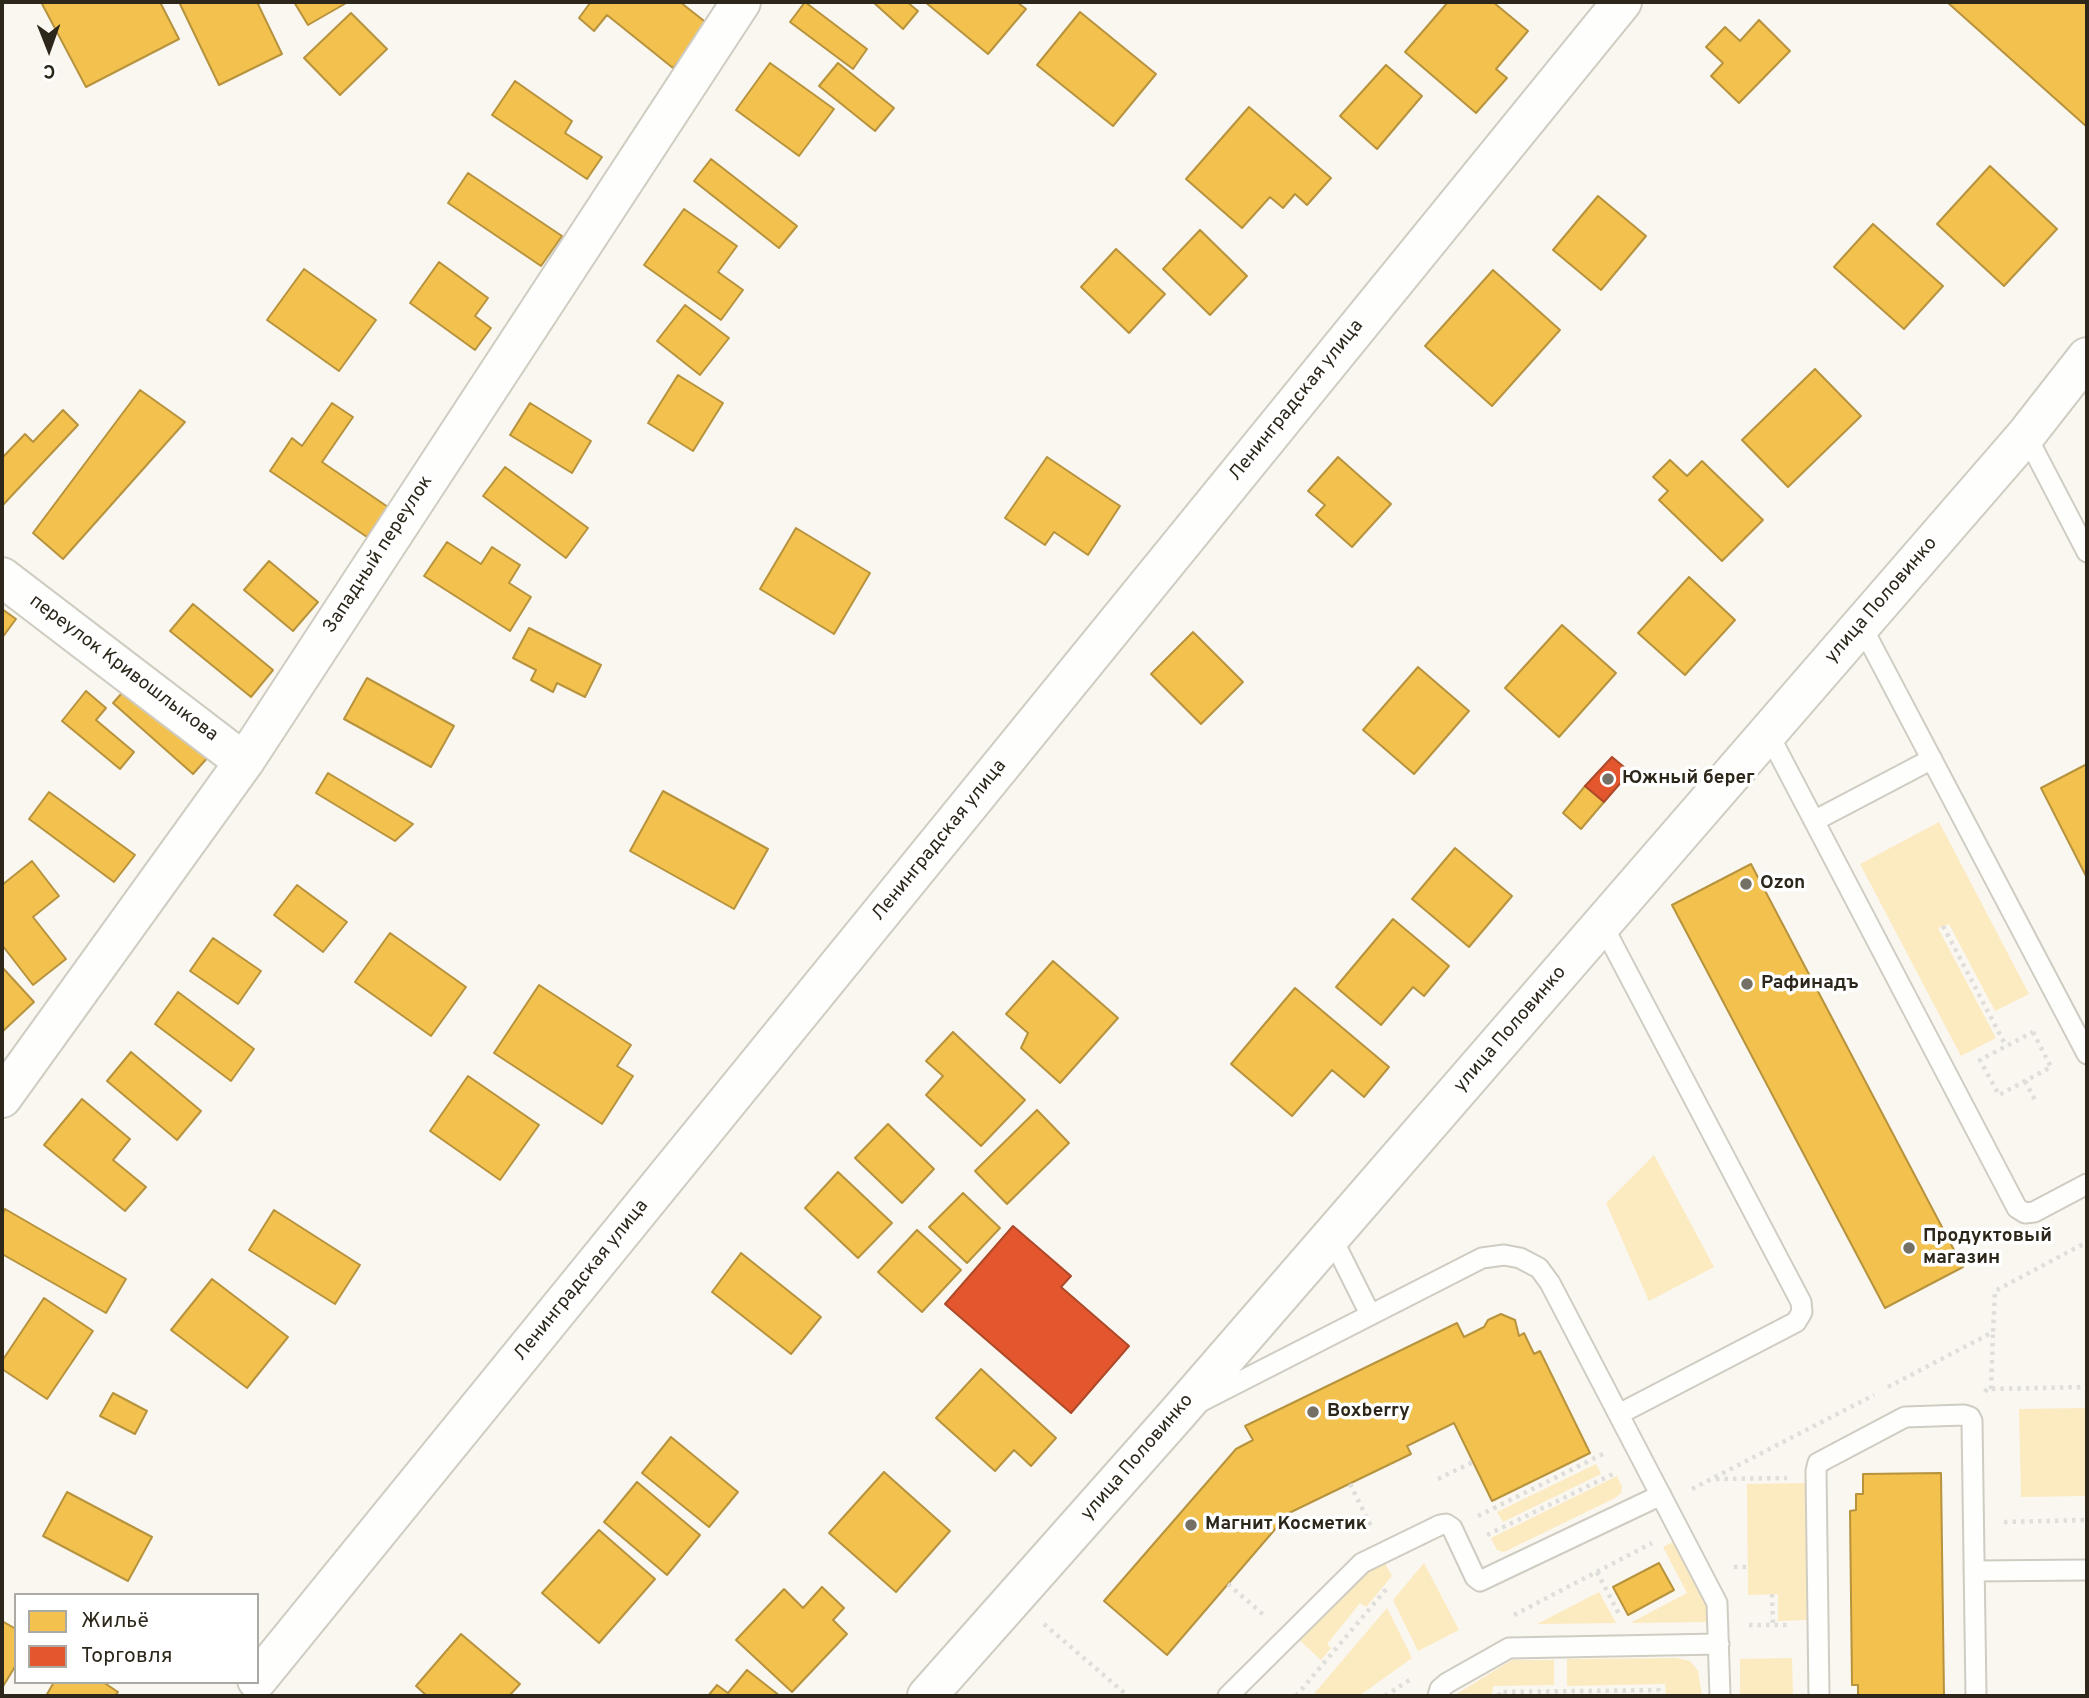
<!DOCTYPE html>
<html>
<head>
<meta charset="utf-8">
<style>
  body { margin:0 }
  #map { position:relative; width:2089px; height:1698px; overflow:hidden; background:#faf7f0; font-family:Overpass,sans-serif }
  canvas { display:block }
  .frame { position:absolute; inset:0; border:4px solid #2c271a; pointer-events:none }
  .legend { position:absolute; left:14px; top:1593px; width:245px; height:91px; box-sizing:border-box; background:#fff; border:2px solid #aba9a3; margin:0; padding:9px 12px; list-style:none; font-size:21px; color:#2c271a }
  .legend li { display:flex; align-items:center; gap:14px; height:35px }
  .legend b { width:35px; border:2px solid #aba9a3 }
  .north { position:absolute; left:14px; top:14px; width:70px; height:70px; -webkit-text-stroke:5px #fff; paint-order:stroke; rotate:179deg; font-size:19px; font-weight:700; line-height:28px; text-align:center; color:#2c271a }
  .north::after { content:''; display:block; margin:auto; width:24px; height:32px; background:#2c271a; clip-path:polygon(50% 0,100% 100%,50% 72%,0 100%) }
</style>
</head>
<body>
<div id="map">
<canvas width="2089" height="1698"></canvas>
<div class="frame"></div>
<ul class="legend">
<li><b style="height:19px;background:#f2c14e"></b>Жильё</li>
<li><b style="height:19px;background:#e4572e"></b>Торговля</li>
</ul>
<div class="north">С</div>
</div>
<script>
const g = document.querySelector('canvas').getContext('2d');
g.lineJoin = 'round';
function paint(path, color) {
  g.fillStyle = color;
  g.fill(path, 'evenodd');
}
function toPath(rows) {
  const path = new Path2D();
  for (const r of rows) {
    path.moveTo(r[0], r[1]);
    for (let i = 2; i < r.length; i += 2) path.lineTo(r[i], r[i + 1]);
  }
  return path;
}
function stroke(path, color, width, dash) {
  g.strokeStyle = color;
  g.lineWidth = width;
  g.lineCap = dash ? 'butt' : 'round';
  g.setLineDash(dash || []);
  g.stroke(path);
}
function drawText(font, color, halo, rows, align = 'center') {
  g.font = font + ' Overpass,sans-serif';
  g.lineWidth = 7;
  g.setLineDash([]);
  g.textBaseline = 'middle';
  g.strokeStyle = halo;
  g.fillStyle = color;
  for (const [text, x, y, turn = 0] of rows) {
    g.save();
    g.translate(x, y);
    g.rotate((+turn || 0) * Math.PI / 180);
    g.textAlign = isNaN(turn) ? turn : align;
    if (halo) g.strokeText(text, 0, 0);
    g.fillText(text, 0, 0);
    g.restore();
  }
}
paint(toPath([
  [1939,822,2029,994,1995,1011,1949,924,1938,928,1996,1038,1961,1056,1860,864],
  [1654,1155,1714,1267,1649,1301,1606,1203],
  [2087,1408,2087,1496,2021,1497,2019,1409],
  [1596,1464,1601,1474,1503,1522,1497,1512],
  [1617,1476,1622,1487,1621,1493,1615,1498,1504,1552,1497,1550,1491,1538],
  [1806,1483,1807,1620,1778,1621,1778,1594,1748,1595,1747,1484],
  [1675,1541,1708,1604,1708,1622,1630,1623,1687,1593,1663,1547],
  [1382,1558,1392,1576,1366,1607,1360,1603,1327,1644,1331,1648,1321,1660,1293,1634],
  [1424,1563,1459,1630,1418,1651,1393,1600],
  [1599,1592,1616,1623,1537,1624],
  [1387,1608,1412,1658,1359,1696,1312,1696],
  [1677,1658,1690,1661,1698,1671,1702,1696,1666,1696,1665,1684,1567,1686,1567,1659],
  [1792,1658,1793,1696,1740,1696,1740,1659],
  [1512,1660,1554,1660,1554,1685,1493,1686,1492,1696,1458,1696,1458,1693]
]), '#fceac0');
const homes = toPath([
  [41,2,160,2,179,39,86,87,41,2],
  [179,2,257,2,282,54,219,85,179,2],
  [294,2,348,2,308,25,294,2],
  [589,2,680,2,708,24,673,68,607,15,594,31,579,18,590,3,589,2],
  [805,2,867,49,853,69,790,22,805,2],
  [873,2,907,2,918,11,903,29,873,2],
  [925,2,1017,2,1026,9,988,54,925,2],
  [1448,2,1493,2,1528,31,1496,69,1507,78,1476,113,1405,52,1448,2],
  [1947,2,2087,2,2087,127,1947,2],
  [1080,12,1156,74,1113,126,1037,65,1080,12],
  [351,13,387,49,340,95,304,58,351,13],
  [1759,20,1790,51,1739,103,1711,76,1723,63,1706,47,1725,27,1740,41,1759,20],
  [770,63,834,109,799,156,736,110,770,63],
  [838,63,894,108,875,131,819,86,838,63],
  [1386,65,1422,96,1377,149,1340,116,1386,65],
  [515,81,572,121,565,133,602,157,587,179,492,115,515,81],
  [1249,107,1331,178,1307,205,1295,194,1283,208,1270,197,1242,228,1186,179,1249,107],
  [711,159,797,226,779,248,694,181,711,159],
  [1990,166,2057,229,2004,286,1937,224,1990,166],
  [468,173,562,236,541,266,448,203,468,173],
  [1598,196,1646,236,1601,290,1553,250,1598,196],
  [684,209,737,246,718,272,743,290,721,320,644,265,684,209],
  [1873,224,1943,286,1904,329,1834,267,1873,224],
  [1200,230,1247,276,1210,315,1163,269,1200,230],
  [1116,249,1165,294,1129,333,1081,287,1116,249],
  [439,262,488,298,475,316,491,328,475,350,410,303,439,262],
  [304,269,376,320,339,371,267,320,304,269],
  [1493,270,1560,330,1492,406,1425,346,1493,270],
  [685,305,729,338,700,375,657,341,685,305],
  [1815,369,1861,416,1788,487,1742,440,1815,369],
  [678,375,723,403,693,451,648,423,678,375],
  [140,390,185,422,63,559,33,533,140,390],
  [332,403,353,417,322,462,388,507,367,537,270,471,292,438,302,446,332,403],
  [530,403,591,441,572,473,510,435,530,403],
  [63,410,78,425,2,506,2,458,25,434,33,442,63,410],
  [1047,457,1120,506,1088,555,1054,532,1045,545,1005,518,1047,457],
  [1338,457,1391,504,1352,547,1316,515,1325,505,1308,491,1338,457],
  [1670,460,1687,476,1702,461,1763,520,1722,561,1659,500,1668,491,1653,477,1670,460],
  [505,467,588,528,566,558,483,496,505,467],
  [796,528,870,573,834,634,760,589,796,528],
  [447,542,481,564,492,547,520,565,509,583,531,597,510,631,424,576,447,542],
  [269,561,318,602,293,631,244,590,269,561],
  [1689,577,1735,620,1685,675,1638,633,1689,577],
  [193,604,273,670,251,697,170,631,193,604],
  [2,609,16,619,2,638,2,609],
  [1562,625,1616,673,1559,737,1505,688,1562,625],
  [529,628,601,665,585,697,557,683,553,692,531,680,536,670,513,658,529,628],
  [1193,632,1243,682,1201,724,1151,674,1193,632],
  [1418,667,1469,711,1414,774,1363,730,1418,667],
  [367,678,454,726,431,767,344,719,367,678],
  [129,685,209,756,193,774,113,703,129,685],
  [86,691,106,708,96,720,134,752,120,769,62,721,86,691],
  [2087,764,2087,878,2041,788,2087,764],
  [328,773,413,824,395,841,316,793,328,773],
  [1585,786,1604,802,1581,829,1563,813,1585,786],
  [663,791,768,849,734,909,630,851,663,791],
  [49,792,135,855,114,882,29,819,49,792],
  [1455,848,1512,896,1469,947,1412,899,1455,848],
  [32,861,59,896,33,917,66,959,33,985,2,945,2,885,32,861],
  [1751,864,1963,1267,1885,1308,1672,905,1751,864],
  [297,885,347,922,323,952,274,915,297,885],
  [1393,919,1449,966,1424,996,1413,987,1381,1025,1336,987,1393,919],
  [390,933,466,987,431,1036,355,982,390,933],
  [213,938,261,971,238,1004,190,971,213,938],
  [1053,961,1118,1018,1060,1083,1021,1048,1028,1033,1006,1014,1053,961],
  [2,967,34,1002,2,1032,2,967],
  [539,985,631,1045,617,1066,633,1076,602,1124,494,1053,539,985],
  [1295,988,1389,1067,1364,1097,1332,1070,1292,1116,1231,1064,1295,988],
  [178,992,254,1049,231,1081,155,1024,178,992],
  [953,1032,1025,1100,981,1146,926,1095,943,1076,926,1061,953,1032],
  [131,1052,201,1111,177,1140,107,1081,131,1052],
  [468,1076,539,1125,500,1180,430,1131,468,1076],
  [82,1099,130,1139,113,1160,146,1187,125,1211,44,1145,82,1099],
  [1037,1110,1069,1143,1007,1204,975,1171,1037,1110],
  [888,1124,934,1169,902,1203,855,1158,888,1124],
  [838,1172,892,1223,858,1258,805,1208,838,1172],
  [963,1193,1000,1228,967,1263,929,1227,963,1193],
  [5,1209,126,1279,106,1313,2,1254,2,1215,5,1209],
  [274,1210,360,1265,335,1304,249,1250,274,1210],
  [917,1230,961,1270,922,1312,878,1272,917,1230],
  [741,1253,821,1317,791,1354,712,1292,741,1253],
  [212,1279,288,1337,247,1388,171,1330,212,1279],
  [44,1298,93,1331,47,1399,2,1369,2,1361,44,1298],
  [1501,1314,1515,1320,1519,1336,1524,1333,1534,1354,1540,1351,1590,1453,1492,1501,1454,1423,1407,1446,1411,1454,1289,1513,1167,1655,1104,1601,1236,1449,1253,1440,1245,1426,1457,1323,1464,1337,1484,1327,1488,1320,1501,1314],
  [981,1369,1056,1438,1031,1466,1014,1450,995,1471,936,1418,981,1369],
  [113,1393,147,1411,135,1434,100,1416,113,1393],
  [671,1437,738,1492,709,1527,642,1473,671,1437],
  [884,1472,950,1531,896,1592,829,1533,884,1472],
  [1941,1473,1944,1696,1858,1696,1858,1685,1852,1685,1850,1511,1856,1510,1856,1494,1863,1494,1863,1474,1941,1473],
  [637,1482,700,1535,667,1575,604,1522,637,1482],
  [67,1492,152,1537,128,1581,43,1536,67,1492],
  [599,1530,655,1579,599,1643,542,1593,599,1530],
  [1659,1563,1674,1590,1628,1615,1613,1587,1659,1563],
  [822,1587,844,1608,833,1620,847,1634,792,1692,736,1640,784,1589,803,1608,822,1587],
  [2,1621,16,1629,16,1665,2,1688,2,1621],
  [461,1634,520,1684,509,1696,427,1696,416,1686,461,1634],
  [747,1670,780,1696,708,1696,717,1685,728,1693,747,1670],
  [54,1682,103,1682,118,1692,115,1696,46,1696,54,1682]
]);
paint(homes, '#f2c14e');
stroke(homes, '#b7933e', 2);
const shops = toPath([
  [1612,757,1630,772,1604,802,1585,786,1612,757],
  [1013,1226,1071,1276,1061,1287,1129,1346,1071,1413,945,1304,1013,1226]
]);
paint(shops, '#e4572e');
stroke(shops, '#ad4928', 2);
const service = toPath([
  [2026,435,2087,552],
  [1861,625,2087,1054],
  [1768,733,2017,1208,2025,1213,2034,1212,2087,1184],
  [1814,821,1932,759],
  [1602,924,1801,1302,1802,1312,1796,1322,1619,1414],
  [1331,1236,1370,1314],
  [1200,1402,1482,1258,1504,1255,1520,1258,1539,1268,1550,1283,1717,1603,1720,1696],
  [1974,1571,2087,1570],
  [1228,1696,1362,1563,1440,1525,1446,1524,1452,1528,1475,1577,1480,1581,1661,1495],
  [1438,1696,1440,1689,1447,1683,1509,1648,1719,1644],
  [1819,1696,1816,1471,1818,1463,1905,1417,1964,1415,1970,1417,1972,1421,1976,1696]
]);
const minor = toPath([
  [2,577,244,762],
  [2,1098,244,762,741,2],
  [257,1680,1622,2],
  [927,1696,1177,1414,1602,924,2026,435,2087,357]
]);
stroke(service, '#cfccc2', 23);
stroke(minor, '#cfccc2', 42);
stroke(toPath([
  [1943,926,2006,1046],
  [2033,1032,2051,1067,1999,1095,1980,1060,2033,1032],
  [2025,1081,2036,1102],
  [1888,1387,1993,1332,1995,1291,2087,1242],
  [1991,1389,1993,1333],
  [1985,1392,1987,1389,2087,1387],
  [1438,1479,1473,1462],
  [1716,1479,1787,1478],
  [1350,1484,1371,1526],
  [1692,1489,1874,1395],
  [1478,1516,1605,1453],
  [2004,1522,2087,1520],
  [1487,1535,1615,1473],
  [1734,1567,1748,1567],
  [1597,1572,1619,1614],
  [1228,1584,1266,1617],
  [1772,1594,1773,1625],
  [1514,1615,1652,1543],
  [1044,1624,1128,1696],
  [1749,1625,1789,1625],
  [1296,1696,1388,1587],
  [1385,1696,1411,1679],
  [1499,1696,1499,1692,1659,1690,1660,1696]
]), '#dfdedb', 4.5, [3.5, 5]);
stroke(service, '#fefefd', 19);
stroke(minor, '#fefefd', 38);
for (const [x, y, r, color] of [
  [1608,779,7,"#747065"],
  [1746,884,7,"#747065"],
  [1747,984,7,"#747065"],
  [1909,1248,7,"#747065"],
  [1313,1412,7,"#747065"],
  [1191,1525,7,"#747065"]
]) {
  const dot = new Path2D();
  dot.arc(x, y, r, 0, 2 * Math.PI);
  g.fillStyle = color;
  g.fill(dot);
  stroke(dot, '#fff', 2.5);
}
drawText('19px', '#2c271a', '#fff', [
  ["Ленинградская улица",1297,401,-51],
  ["Западный переулок",379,555,-57],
  ["улица Половинко",1882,601,-49],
  ["переулок Кривошлыкова",123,669,37],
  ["Ленинградская улица",940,841,-51],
  ["улица Половинко",1511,1030,-49],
  ["Ленинградская улица",582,1281,-51],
  ["улица Половинко",1138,1458,-49]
]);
drawText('bold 19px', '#2c271a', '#fff', [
  ["Южный берег",1622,779],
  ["Ozon",1760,884],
  ["Рафинадъ",1761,984],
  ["Продуктовый",1923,1237],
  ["магазин",1923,1259],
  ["Boxberry",1327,1412],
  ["Магнит Косметик",1205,1525]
], 'left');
</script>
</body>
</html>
